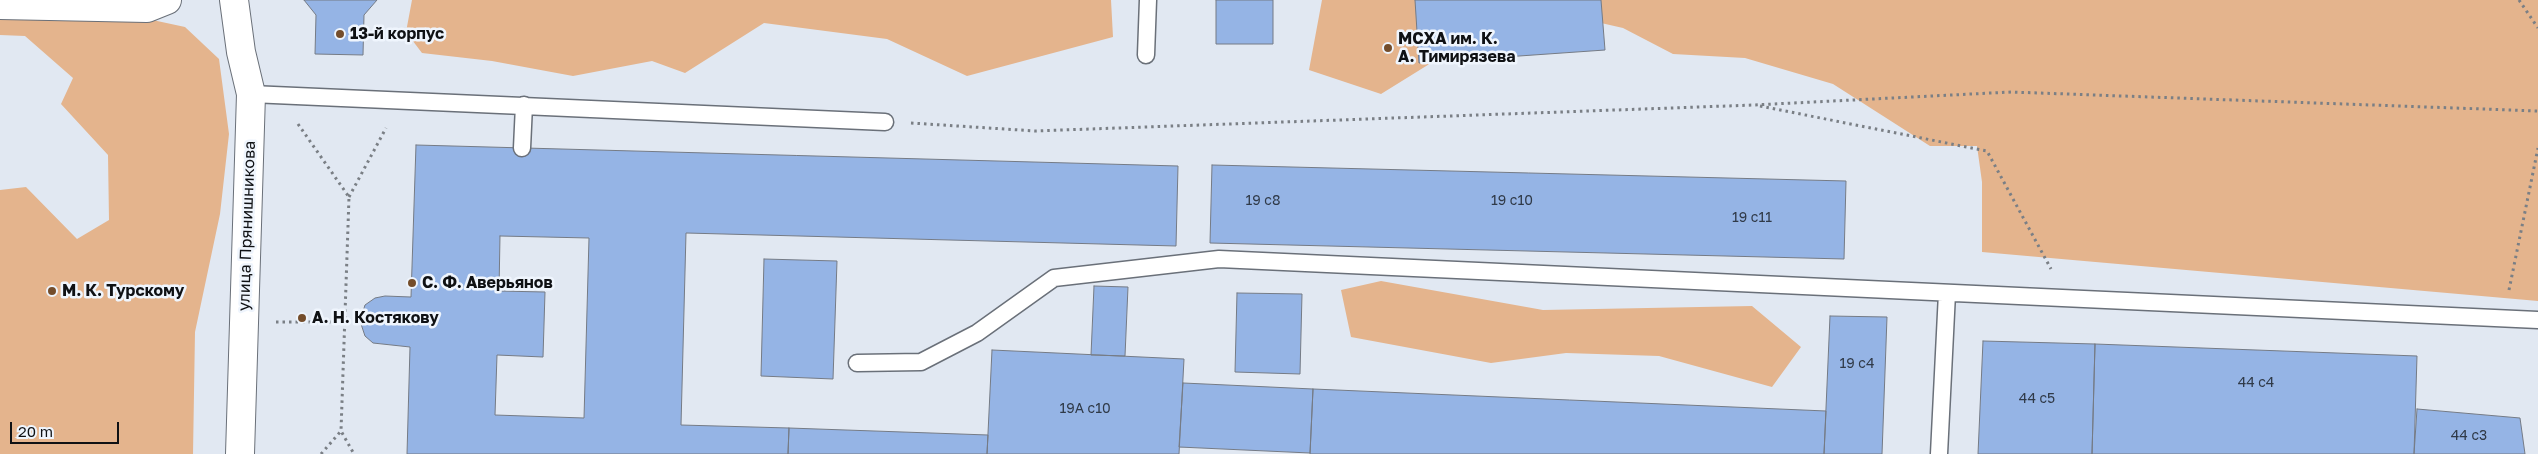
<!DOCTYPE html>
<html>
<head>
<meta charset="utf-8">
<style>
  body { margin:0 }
  #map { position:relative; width:2538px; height:454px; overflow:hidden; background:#e1e8f2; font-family:"Golos Text",sans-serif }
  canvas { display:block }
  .scale { position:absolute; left:10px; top:422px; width:109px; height:22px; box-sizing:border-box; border:2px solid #0f1114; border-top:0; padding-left:6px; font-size:15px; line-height:18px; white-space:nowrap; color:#0f1114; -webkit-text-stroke:4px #eff5fd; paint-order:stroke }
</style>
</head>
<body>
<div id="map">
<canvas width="2538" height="454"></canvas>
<div class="scale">20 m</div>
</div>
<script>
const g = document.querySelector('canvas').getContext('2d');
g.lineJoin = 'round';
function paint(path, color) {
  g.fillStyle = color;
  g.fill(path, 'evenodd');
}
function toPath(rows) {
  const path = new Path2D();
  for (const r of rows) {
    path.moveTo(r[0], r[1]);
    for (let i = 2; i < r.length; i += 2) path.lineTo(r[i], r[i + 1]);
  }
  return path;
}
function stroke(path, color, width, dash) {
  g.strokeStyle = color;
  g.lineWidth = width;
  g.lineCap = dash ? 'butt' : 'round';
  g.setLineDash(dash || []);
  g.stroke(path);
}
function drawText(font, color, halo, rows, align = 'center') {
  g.font = font + ' "Golos Text",sans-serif';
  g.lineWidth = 5;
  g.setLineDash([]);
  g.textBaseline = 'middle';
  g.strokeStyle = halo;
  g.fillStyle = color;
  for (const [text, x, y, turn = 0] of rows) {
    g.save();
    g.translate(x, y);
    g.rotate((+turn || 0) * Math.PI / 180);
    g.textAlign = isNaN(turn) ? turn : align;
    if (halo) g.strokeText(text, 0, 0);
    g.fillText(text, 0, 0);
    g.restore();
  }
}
paint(toPath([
  [412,0,1111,0,1113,37,967,76,887,39,764,23,685,73,652,61,573,76,492,61,422,53,406,32],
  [1322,0,1461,0,1453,24,1431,63,1381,94,1309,70],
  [1500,0,2538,0,2538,301,1982,252,1982,182,1977,146,1930,146,1833,84,1745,58,1673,54,1623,28],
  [0,8,134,16,185,27,219,59,229,134,220,214,195,332,193,454,0,454,0,190,26,187,77,239,109,220,108,155,61,104,73,78,25,36,0,35],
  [1381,281,1543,310,1752,306,1801,347,1772,387,1659,356,1566,353,1491,363,1351,337,1341,290]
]), '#e4b48d');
const building = toPath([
  [304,0,377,0,364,15,363,55,315,54,316,15,304,0],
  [1216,0,1273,0,1273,44,1216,44,1216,0],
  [1415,0,1601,0,1605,50,1419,63,1415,0],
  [416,145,1178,166,1176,246,686,233,681,425,789,428,788,454,407,454,410,347,373,343,365,336,360,321,365,305,375,298,385,296,411,297,416,145],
  [500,236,589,238,584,418,495,415,497,355,543,357,545,292,499,291,500,236],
  [1212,165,1846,181,1844,259,1210,243,1212,165],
  [764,259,837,261,833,379,761,376,764,259],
  [1094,286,1128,287,1125,356,1091,355,1094,286],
  [1237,293,1302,294,1300,374,1235,372,1237,293],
  [1830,316,1887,317,1882,454,1824,454,1830,316],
  [1983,341,2095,344,2092,454,1978,454,1983,341],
  [2095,344,2417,356,2414,454,2092,454,2095,344],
  [992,350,1184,359,1179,454,987,454,992,350],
  [1183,383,1313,389,1310,453,1179,447,1183,383],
  [1313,389,1826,411,1824,454,1310,454,1313,389],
  [2417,409,2520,418,2525,454,2414,454,2417,409],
  [789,428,988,435,987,454,788,454,789,428]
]);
paint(building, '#95b4e5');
stroke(building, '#757b85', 1);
const service = toPath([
  [1146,55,1148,0],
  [251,94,885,122],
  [522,148,524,105],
  [857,363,921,362,977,333,1054,278,1219,259,2538,320],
  [1939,454,1947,293]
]);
const minor = toPath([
  [234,0,241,52,251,94,240,454]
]);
const secondary = toPath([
  [0,5,147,8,167,0]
]);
stroke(service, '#6a7079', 19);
stroke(minor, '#6a7079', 30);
stroke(secondary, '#6a7079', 30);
stroke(toPath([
  [2519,0,2538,28],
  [1760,106,1987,151,2051,269],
  [911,123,1035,131,1754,105,2011,92,2538,111],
  [298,124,349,197,341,431,354,454],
  [349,197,386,128],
  [2509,290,2538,148],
  [276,322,345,322],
  [321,454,341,431]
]), '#7a7f85', 3, [2.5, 4]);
stroke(service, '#fff', 16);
stroke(minor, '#fff', 28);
stroke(secondary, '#fff', 28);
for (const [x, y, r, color] of [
  [340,34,5,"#744d2b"],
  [1388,48,5,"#744d2b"],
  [412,283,5,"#744d2b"],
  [52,291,5,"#744d2b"],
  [302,318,5,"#744d2b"]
]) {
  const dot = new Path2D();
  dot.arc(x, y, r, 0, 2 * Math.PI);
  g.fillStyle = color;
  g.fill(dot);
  stroke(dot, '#eff5fd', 2);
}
drawText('14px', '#303a48', null, [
  ["19 с8",1263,201],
  ["19 с10",1512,201],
  ["19 с11",1752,218],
  ["19 с4",1857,364],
  ["44 с4",2256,383],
  ["44 с5",2037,399],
  ["19А с10",1085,409],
  ["44 с3",2469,436]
]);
drawText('bold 16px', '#0f1114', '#eff5fd', [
  ["13-й корпус",350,34],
  ["МСХА им. К.",1398,39],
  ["А. Тимирязева",1398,57],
  ["С. Ф. Аверьянов",422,283],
  ["М. К. Турскому",62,291],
  ["А. Н. Костякову",312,318]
], 'left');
drawText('16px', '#0f1114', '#eff5fd', [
  ["улица Прянишникова",247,226,-88]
]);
</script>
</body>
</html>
